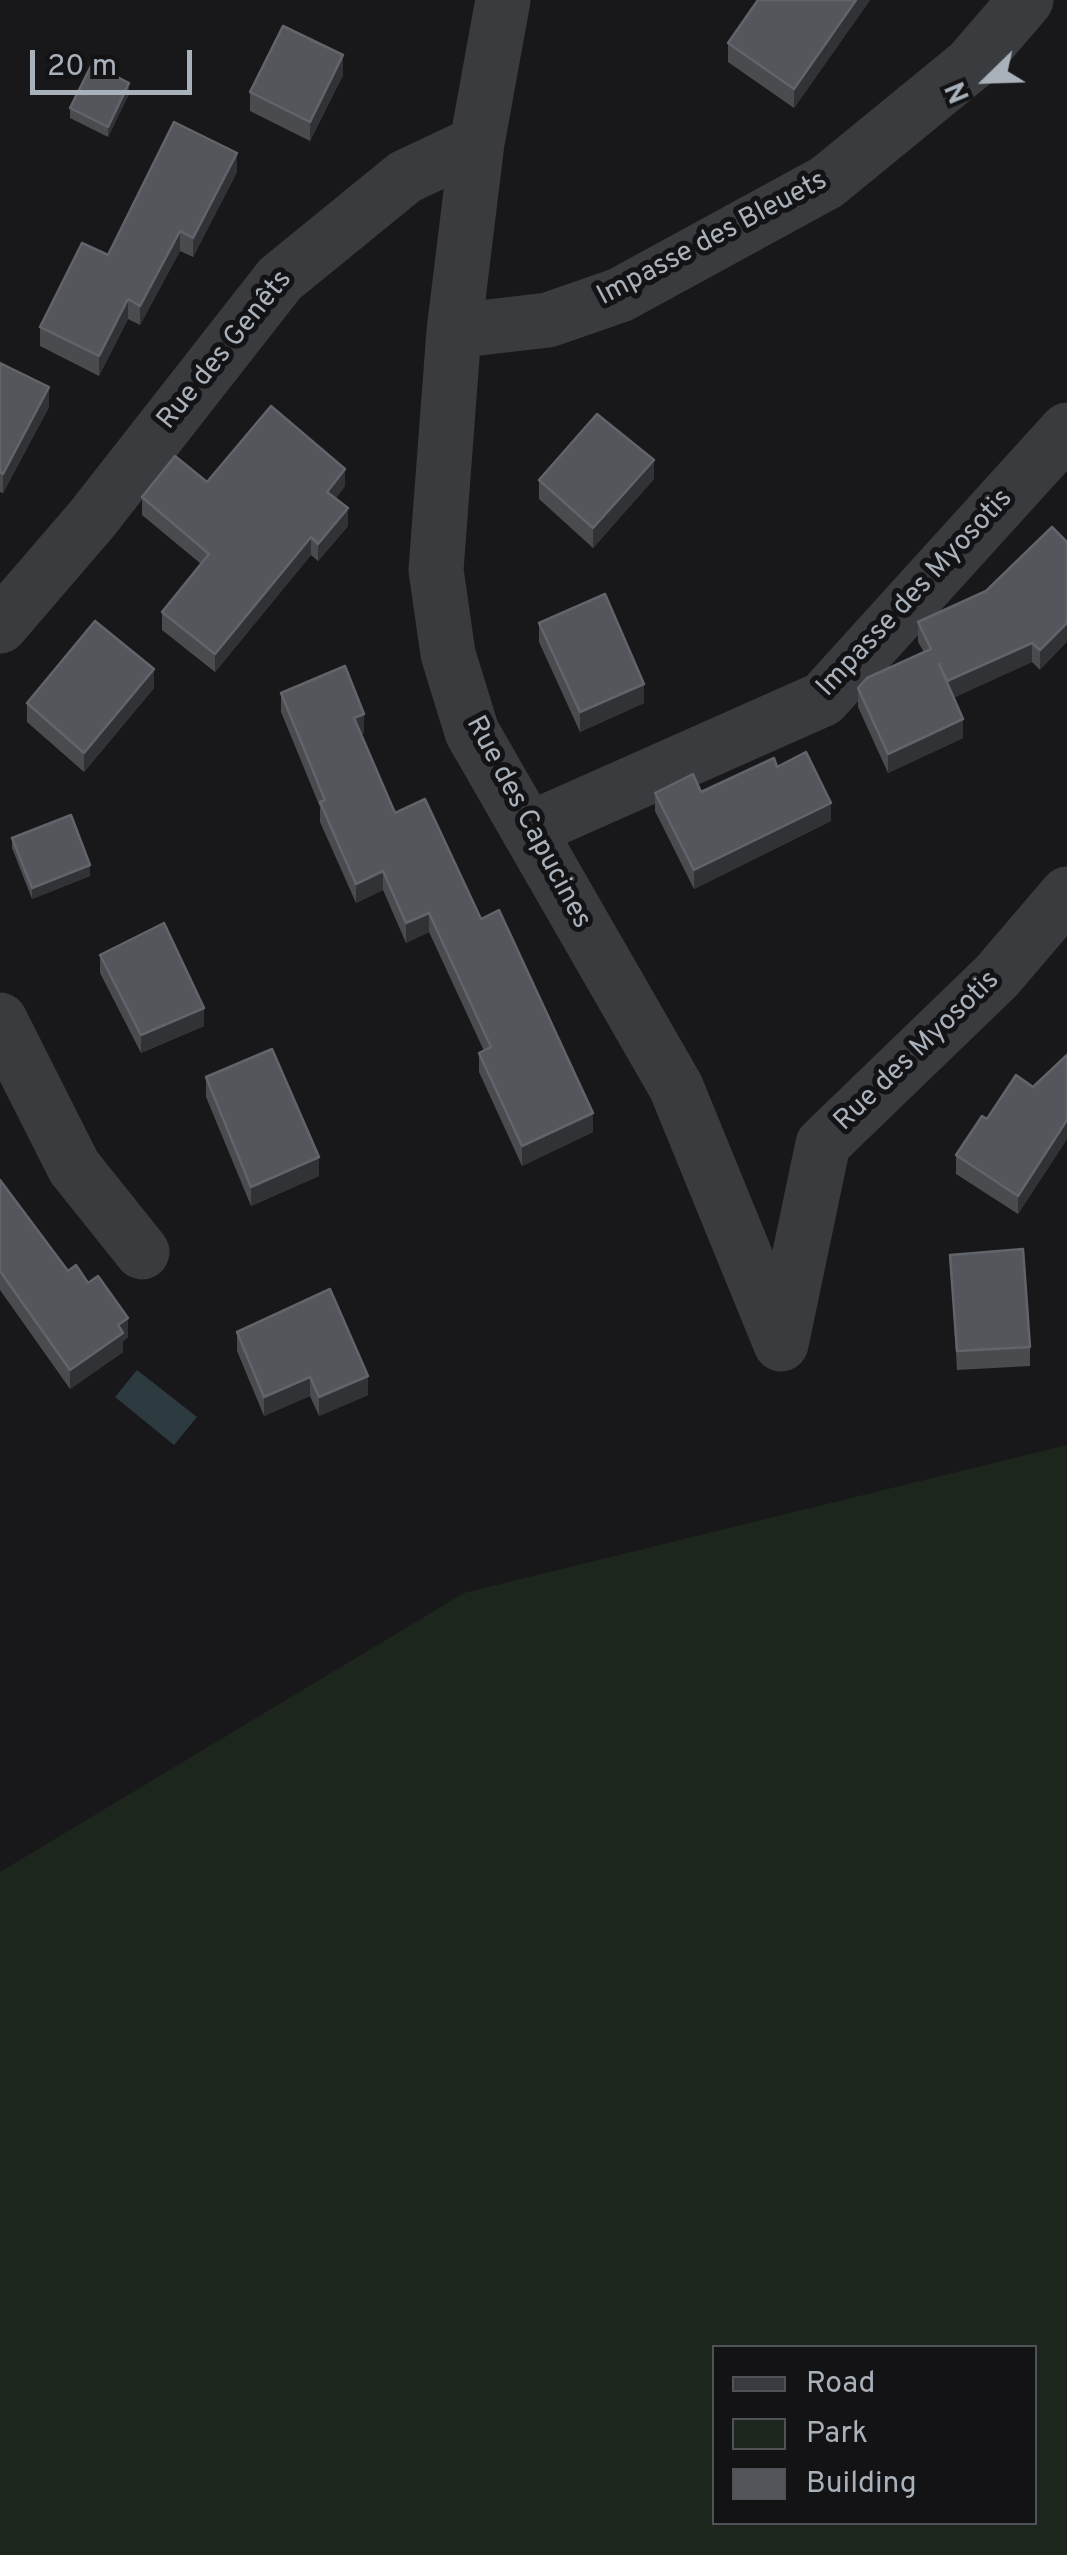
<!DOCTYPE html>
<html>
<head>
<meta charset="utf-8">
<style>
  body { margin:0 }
  #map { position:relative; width:1067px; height:2555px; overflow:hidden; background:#18181a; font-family:Overpass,sans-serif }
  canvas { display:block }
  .legend { position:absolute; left:712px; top:2345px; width:325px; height:180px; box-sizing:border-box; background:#131315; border:2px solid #4f5257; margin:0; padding:12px 18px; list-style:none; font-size:30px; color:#a9b1bb }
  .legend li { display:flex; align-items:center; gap:20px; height:50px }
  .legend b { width:50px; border:2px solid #4f5257 }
  .north { position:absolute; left:937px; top:30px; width:100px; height:100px; -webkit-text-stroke:8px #131315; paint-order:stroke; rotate:247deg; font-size:28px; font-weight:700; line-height:40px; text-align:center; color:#a9b1bb }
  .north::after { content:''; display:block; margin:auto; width:35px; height:45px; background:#a9b1bb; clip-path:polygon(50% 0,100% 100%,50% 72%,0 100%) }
  .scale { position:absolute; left:30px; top:50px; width:162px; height:45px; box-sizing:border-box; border:5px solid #a9b1bb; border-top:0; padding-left:12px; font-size:30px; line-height:35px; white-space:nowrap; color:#a9b1bb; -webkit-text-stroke:8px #131315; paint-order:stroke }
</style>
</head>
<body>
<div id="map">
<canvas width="1067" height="2555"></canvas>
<ul class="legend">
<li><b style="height:12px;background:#393b3f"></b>Road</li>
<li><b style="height:28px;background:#1d261d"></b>Park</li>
<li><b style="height:28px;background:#54565b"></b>Building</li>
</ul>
<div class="north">N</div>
<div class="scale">20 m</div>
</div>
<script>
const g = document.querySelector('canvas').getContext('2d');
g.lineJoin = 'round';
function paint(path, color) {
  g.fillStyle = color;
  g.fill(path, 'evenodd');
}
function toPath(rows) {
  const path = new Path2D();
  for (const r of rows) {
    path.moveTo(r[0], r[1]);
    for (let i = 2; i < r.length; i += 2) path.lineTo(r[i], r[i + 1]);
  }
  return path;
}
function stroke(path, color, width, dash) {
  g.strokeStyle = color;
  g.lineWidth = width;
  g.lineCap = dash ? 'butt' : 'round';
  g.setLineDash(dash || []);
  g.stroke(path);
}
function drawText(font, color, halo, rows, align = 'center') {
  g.font = font + ' Overpass,sans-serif';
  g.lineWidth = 10;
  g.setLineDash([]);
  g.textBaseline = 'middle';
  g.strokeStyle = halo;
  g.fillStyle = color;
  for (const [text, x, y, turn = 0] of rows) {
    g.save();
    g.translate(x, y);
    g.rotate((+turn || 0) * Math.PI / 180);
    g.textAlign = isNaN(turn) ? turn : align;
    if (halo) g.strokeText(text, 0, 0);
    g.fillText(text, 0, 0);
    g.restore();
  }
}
paint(toPath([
  [1067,1445,1067,2555,0,2555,0,1872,464,1593],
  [714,2348,1034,2348,1034,2522,714,2522]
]), '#1d261d');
paint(toPath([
  [137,1370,197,1417,174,1445,115,1397]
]), '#2d3a3f');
stroke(toPath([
  [477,143,454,331,436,570,448,654,472,732,676,1087,781,1344],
  [454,331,548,320,620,295,827,182,971,64,1026,0],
  [0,626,92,519,280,279,405,177,477,143,503,0],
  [528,830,823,699,1067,430],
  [0,1020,74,1167,142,1252],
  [781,1344,823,1144,997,976,1067,894]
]), '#393b3f', 55);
paint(toPath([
  [758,0,870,0,794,108,728,62,728,43],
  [343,75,310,141,250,111,250,92],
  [129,94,108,137,70,118,70,108],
  [237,172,193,257,180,251,140,325,128,319,99,376,40,346,40,327,108,255],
  [0,363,49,407,3,493,0,492],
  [654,479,593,548,539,499,539,480],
  [207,482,345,486,335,499,348,526,318,561,311,555,215,672,162,630,162,612,201,564,142,515,142,497],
  [1052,527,1040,670,1032,662,954,697,963,738,888,773,858,707,858,688,924,652,918,642,918,622,986,591],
  [539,623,644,703,580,732,539,642],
  [154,688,84,772,27,722,27,703],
  [281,693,364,733,361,734,395,813,481,919,593,1132,522,1166,479,1072,479,1053,484,1051,429,932,406,943,383,890,356,903,320,822,320,807,281,712],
  [777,767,831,821,694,889,655,811,655,793,701,792],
  [12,838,90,876,32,899,12,848],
  [100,955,204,1026,141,1053,100,973],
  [1067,1055,1067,1139,1018,1214,956,1174,956,1155,987,1119,1033,1087],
  [206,1077,319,1176,251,1206,206,1097],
  [0,1180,68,1271,128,1337,123,1341,123,1352,70,1389,0,1290],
  [950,1255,1030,1347,1030,1366,957,1370],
  [237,1332,368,1395,319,1416,310,1396,264,1416,237,1351]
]), '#494b4f');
paint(toPath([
  [856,0,870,0,794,108,794,89],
  [343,55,343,75,310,141,310,122],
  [129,83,129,94,108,137,108,127],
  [237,153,237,172,193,257,193,238],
  [180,231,180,251,140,325,140,306],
  [128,299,128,319,99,376,99,356],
  [49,387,49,407,3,493,3,474],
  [654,460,654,479,593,548,593,528],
  [345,469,345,486,327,510,327,492],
  [348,508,348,526,318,561,318,544],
  [311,537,311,555,215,672,215,654],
  [1067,623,1067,642,1040,670,1040,650],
  [1032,643,1032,662,947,701,947,681],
  [154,669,154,688,84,772,84,753],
  [644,684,644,703,580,732,580,712],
  [364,714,364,733,354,737,354,718],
  [963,719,963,738,888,773,888,754],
  [831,803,831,821,694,889,694,870],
  [90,865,90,876,32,899,32,888],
  [383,871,383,890,356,903,356,884],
  [429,913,429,932,406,943,406,923],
  [204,1008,204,1026,141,1053,141,1035],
  [593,1113,593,1132,522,1166,522,1146],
  [1067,1120,1067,1139,1018,1214,1018,1196],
  [319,1157,319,1176,251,1206,251,1187],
  [128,1318,128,1337,123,1341,123,1352,70,1389,70,1370,118,1325],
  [368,1376,368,1395,319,1416,319,1397],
  [310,1377,310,1396,264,1416,264,1397]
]), '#313235');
const building = toPath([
  [758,0,856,0,794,89,728,43,758,0],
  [283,26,343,55,310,122,250,92,283,26],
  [92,64,129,83,108,127,70,108,92,64],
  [174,122,237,153,193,238,180,231,140,306,128,299,99,356,40,327,82,243,108,255,174,122],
  [0,363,49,387,3,474,0,472,0,363],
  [271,406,345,469,327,492,348,508,318,544,311,537,215,654,162,612,209,554,142,497,175,456,207,482,271,406],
  [597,414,654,460,593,528,539,480,597,414],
  [1052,527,1067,542,1067,623,1040,650,1032,643,947,681,939,664,963,719,888,754,858,688,867,678,931,649,918,622,986,591,1052,527],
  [605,594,644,684,580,712,539,623,605,594],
  [95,621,154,669,84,753,27,703,95,621],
  [345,666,364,714,354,718,395,813,425,799,481,919,499,910,593,1113,522,1146,479,1053,491,1047,429,913,406,923,383,871,356,884,320,802,325,800,281,693,345,666],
  [806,752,831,803,694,870,655,793,693,774,701,792,774,758,777,767,806,752],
  [71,815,90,865,32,888,12,838,71,815],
  [164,923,204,1008,141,1035,100,955,164,923],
  [272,1049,319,1157,251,1187,206,1077,272,1049],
  [1067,1055,1067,1120,1018,1196,956,1155,982,1116,987,1119,1016,1075,1033,1087,1067,1055],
  [0,1180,68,1271,76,1265,88,1283,98,1276,128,1318,118,1325,123,1333,70,1370,0,1271,0,1180],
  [1023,1249,1030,1347,957,1351,950,1255,1023,1249],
  [330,1289,368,1376,319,1397,310,1377,264,1397,237,1332,330,1289]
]);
paint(building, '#54565b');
stroke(building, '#61646a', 2.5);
drawText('28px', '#a9b1bb', '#131315', [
  ["Impasse des Bleuets",713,240,-28],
  ["Rue des Genêts",226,351,-51],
  ["Impasse des Myosotis",916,594,-47],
  ["Rue des Capucines",527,823,62],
  ["Rue des Myosotis",918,1052,-44]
]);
</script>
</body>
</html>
